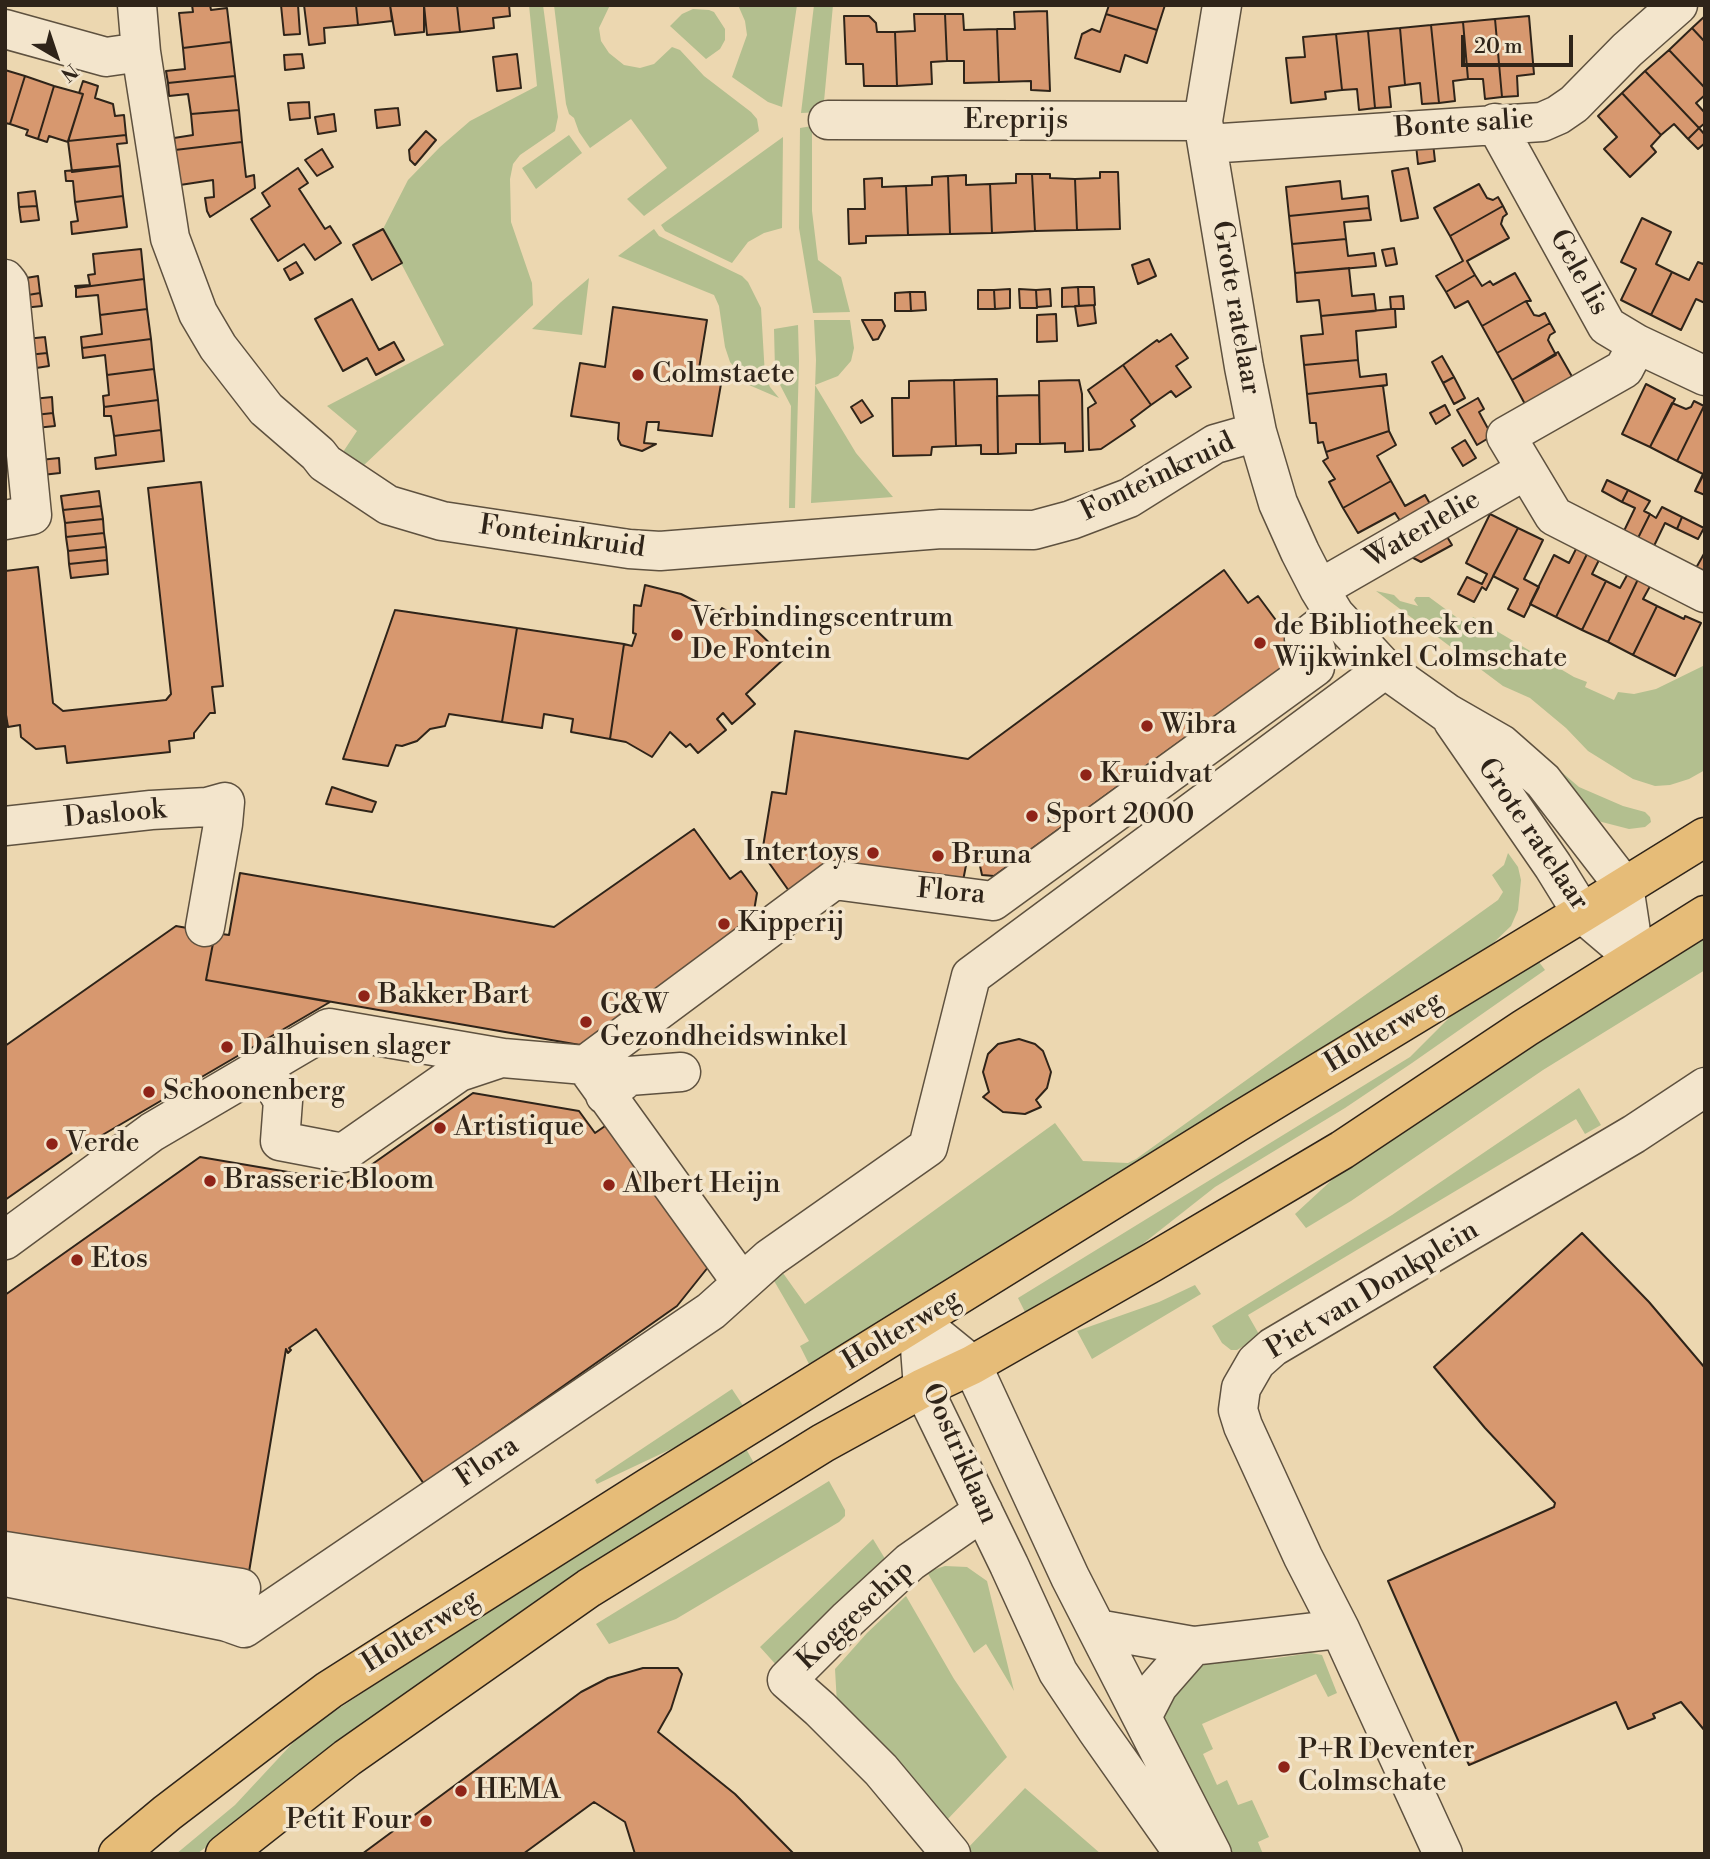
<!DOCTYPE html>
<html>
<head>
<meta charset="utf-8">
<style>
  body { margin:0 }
  #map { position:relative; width:1710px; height:1859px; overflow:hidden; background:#ecd7b0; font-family:"Libre Bodoni",serif }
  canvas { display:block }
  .frame { position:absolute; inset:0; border:7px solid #2f2419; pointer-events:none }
  .north { position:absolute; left:21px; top:21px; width:70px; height:70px; -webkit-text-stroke:5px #f3e5cc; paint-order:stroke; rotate:141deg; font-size:19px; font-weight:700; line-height:28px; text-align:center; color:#2f2419 }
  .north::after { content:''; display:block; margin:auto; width:24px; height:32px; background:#2f2419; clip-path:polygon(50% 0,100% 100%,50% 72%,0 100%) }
  .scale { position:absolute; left:1461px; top:35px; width:112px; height:32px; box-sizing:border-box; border:4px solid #2f2419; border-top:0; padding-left:9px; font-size:21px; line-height:24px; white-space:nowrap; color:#2f2419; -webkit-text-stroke:5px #f3e5cc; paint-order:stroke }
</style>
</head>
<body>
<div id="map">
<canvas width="1710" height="1859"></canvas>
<div class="frame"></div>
<div class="north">N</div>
<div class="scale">20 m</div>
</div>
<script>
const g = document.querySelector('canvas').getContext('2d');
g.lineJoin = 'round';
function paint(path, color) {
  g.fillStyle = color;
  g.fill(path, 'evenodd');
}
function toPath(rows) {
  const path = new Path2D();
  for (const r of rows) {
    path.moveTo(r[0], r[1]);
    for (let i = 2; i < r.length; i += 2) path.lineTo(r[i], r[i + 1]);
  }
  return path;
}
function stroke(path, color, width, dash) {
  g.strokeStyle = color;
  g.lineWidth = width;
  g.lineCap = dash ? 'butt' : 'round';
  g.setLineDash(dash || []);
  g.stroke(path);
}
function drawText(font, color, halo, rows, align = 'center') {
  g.font = font + ' "Libre Bodoni",serif';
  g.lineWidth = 7;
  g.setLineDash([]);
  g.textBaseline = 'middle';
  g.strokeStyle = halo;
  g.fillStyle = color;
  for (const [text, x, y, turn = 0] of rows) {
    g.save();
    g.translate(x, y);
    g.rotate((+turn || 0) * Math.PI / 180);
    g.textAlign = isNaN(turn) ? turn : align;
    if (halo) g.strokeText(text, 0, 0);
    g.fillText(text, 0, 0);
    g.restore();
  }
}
paint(toPath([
  [529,5,543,5,558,117,555,131,520,155,513,164,510,179,511,222,532,283,533,305,363,466,343,452,357,431,327,406,444,345,383,229,408,180,440,147,470,121,537,86],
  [554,5,610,5,599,28,601,41,609,53,624,65,640,68,654,64,672,47,680,50,704,76,751,112,757,119,759,131,644,216,627,199,667,168,631,119,590,148,579,132,574,118,569,114,566,104],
  [738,5,797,5,782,107,768,102,732,77,747,35,745,21],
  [814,5,833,5,823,112,801,113],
  [693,9,709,10,714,12,725,29,725,40,720,49,706,59,670,26,682,14],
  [812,126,812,211,818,260,841,277,850,312,813,313,799,228,800,128],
  [569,135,582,153,536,189,522,168],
  [783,137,782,228,764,233,748,242,732,263,665,231,661,225],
  [654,229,659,236,742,276,748,282,761,308,765,376,770,387,779,398,749,385,730,362,725,347,719,306,714,295,618,256],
  [589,278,582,335,532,329,561,302],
  [814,320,850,320,854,348,851,361,838,376,815,385,856,453,893,497,811,503,816,360],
  [798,325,799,361,795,508,789,508,791,406,778,381,775,370,774,329],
  [1376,591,1394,595,1400,601,1418,606,1414,600,1416,597,1429,597,1467,625,1473,617,1574,677,1587,682,1585,687,1614,700,1618,692,1634,694,1656,689,1705,665,1705,770,1689,779,1670,785,1655,786,1633,779,1588,751,1566,728,1530,698,1503,686],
  [1558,769,1579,787,1623,806,1645,812,1650,817,1651,822,1645,827,1629,829,1598,821],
  [1508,853,1518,867,1521,880,1518,910,1511,926,1487,949,809,1364,800,1346,809,1341,773,1279,783,1273,805,1304,1055,1123,1083,1161,1128,1163,1136,1159,1498,900,1503,892,1492,875,1504,865],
  [1705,937,1705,970,1543,1070,1351,1201,1306,1228,1295,1214,1334,1178,1536,1041],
  [1539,962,1545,970,1412,1063,1345,1108,1215,1187,1121,1261,1026,1314,1018,1298,1410,1057,1454,1013],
  [1579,1088,1601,1125,1585,1134,1576,1119,1248,1315,1260,1336,1237,1350,1231,1350,1222,1343,1212,1326,1392,1215],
  [1195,1285,1201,1294,1092,1359,1077,1331,1159,1302],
  [732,1389,744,1407,686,1442,597,1484,595,1480],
  [745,1447,755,1465,524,1609,331,1749,197,1854,176,1854,235,1805,302,1733,445,1638],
  [829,1481,845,1510,845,1516,839,1522,676,1619,609,1644,596,1624],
  [873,1539,887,1562,778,1667,760,1647],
  [945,1566,967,1567,987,1581,1014,1691,986,1644,974,1653,927,1572],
  [906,1596,954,1679,1007,1757,945,1822,837,1704,835,1669,867,1633],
  [1311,1653,1322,1655,1337,1693,1328,1697,1316,1674,1202,1724,1213,1749,1203,1754,1217,1785,1227,1780,1238,1805,1252,1800,1269,1837,1258,1842,1263,1854,1233,1854,1168,1741,1164,1710,1186,1671,1215,1661,1270,1659],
  [1025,1788,1101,1854,969,1854,966,1850]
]), '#b3bf8f');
const building = toPath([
  [192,5,210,5,211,10,227,8,231,42,183,48,179,13,193,12,192,5],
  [281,5,298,5,300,34,284,35,281,5],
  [304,5,356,5,358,25,324,28,325,43,309,45,304,5],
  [356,5,390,5,392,21,358,25,356,5],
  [390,5,424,5,424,32,395,35,390,5],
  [424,5,457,5,460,32,427,35,424,5],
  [457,5,509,5,510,16,493,18,494,28,460,32,457,5],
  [1109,5,1165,5,1157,30,1106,14,1109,5],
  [1047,11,1050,91,1031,90,1031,81,999,82,997,29,1015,29,1014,12,1047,11],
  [914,14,945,14,947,61,931,62,932,84,897,86,895,32,915,31,914,14],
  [945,14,963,14,964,30,997,29,999,82,964,83,964,61,947,61,945,14],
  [1106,14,1157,30,1147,63,1125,55,1120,72,1075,58,1082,34,1092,29,1100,32,1106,14],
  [844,16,869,16,876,23,877,32,895,32,897,86,864,86,863,64,846,64,844,16],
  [1529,16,1534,74,1517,76,1518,96,1502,97,1495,19,1529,16],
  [1705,16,1705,42,1692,28,1705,16],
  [1495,19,1502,97,1485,99,1483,79,1468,79,1463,22,1495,19],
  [1463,22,1468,79,1453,81,1455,101,1439,103,1431,25,1463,22],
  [1431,25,1439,103,1422,104,1420,83,1405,85,1400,28,1431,25],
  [1400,28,1405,85,1389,87,1391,107,1375,108,1368,31,1400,28],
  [1692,28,1705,42,1705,88,1669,50,1692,28],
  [1368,31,1375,108,1359,110,1357,89,1342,90,1336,34,1368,31],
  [1336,34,1342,90,1325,92,1326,99,1291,103,1286,58,1305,57,1303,37,1336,34],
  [231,42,235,76,168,83,166,71,185,69,183,48,231,42],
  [1669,50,1705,88,1705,95,1696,103,1705,113,1705,123,1699,128,1645,71,1669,50],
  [302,54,304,68,285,70,284,55,302,54],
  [517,54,521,88,497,91,493,57,517,54],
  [5,70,25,76,10,124,5,123,5,70],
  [1645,71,1699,128,1688,139,1674,124,1661,135,1622,93,1645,71],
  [25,76,54,86,38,139,26,135,28,130,10,124,25,76],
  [235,76,239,110,191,114,188,94,169,96,168,83,235,76],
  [83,81,98,86,95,98,113,104,115,116,124,115,126,135,68,141,83,94,79,93,83,81],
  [54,86,83,94,68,142,49,136,47,142,38,139,54,86],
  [1622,93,1661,135,1651,146,1656,152,1630,177,1604,149,1617,137,1598,116,1622,93],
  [309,102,310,118,290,120,288,103,309,102],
  [398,108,400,125,377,128,375,110,398,108],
  [239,110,242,142,175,150,174,138,193,135,191,114,239,110],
  [334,114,336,131,318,134,315,117,334,114],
  [1699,128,1705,135,1705,143,1698,149,1688,139,1699,128],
  [426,131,436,140,415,165,410,160,409,150,426,131],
  [126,135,127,143,117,144,120,166,72,172,68,141,126,135],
  [242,142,246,177,254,175,255,188,210,217,207,211,205,198,214,197,213,180,180,185,175,150,242,142],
  [1433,143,1435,161,1418,164,1416,145,1433,143],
  [322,149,333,167,317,176,305,160,322,149],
  [120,166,123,196,75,202,73,181,66,181,65,171,120,166],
  [298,168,308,183,299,189,325,229,330,226,341,243,315,260,304,244,278,261,251,219,270,206,262,193,298,168],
  [1408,168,1418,218,1401,221,1392,171,1408,168],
  [1100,172,1118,172,1120,229,1077,230,1075,179,1100,178,1100,172],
  [1016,174,1032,174,1035,231,992,233,990,184,1016,183,1016,174],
  [1032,174,1050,174,1050,178,1075,179,1077,230,1035,231,1032,174],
  [966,175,966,185,990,184,992,233,950,234,948,176,966,175],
  [948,176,950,234,908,235,906,186,932,185,932,177,948,176],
  [882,178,882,187,906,186,908,235,866,236,866,243,849,244,848,209,865,209,864,179,882,178],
  [1340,181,1342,199,1368,196,1369,208,1289,216,1286,187,1340,181],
  [1479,184,1487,198,1493,200,1498,197,1503,206,1450,236,1434,208,1479,184],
  [35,191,37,206,19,207,18,193,35,191],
  [123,196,127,227,72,234,71,222,78,221,75,202,123,196],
  [37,206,39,220,21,222,19,207,37,206],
  [1503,206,1507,214,1503,217,1501,224,1509,238,1467,261,1475,275,1446,292,1436,276,1463,261,1450,236,1503,206],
  [1369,208,1371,220,1344,222,1346,239,1292,244,1289,216,1369,208],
  [1642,218,1671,232,1656,264,1672,272,1651,315,1621,300,1636,269,1621,262,1642,218],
  [383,229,402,263,372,280,353,245,383,229],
  [1346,239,1348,256,1374,253,1376,266,1295,273,1292,244,1346,239],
  [1394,248,1397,264,1386,266,1382,250,1394,248],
  [141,249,144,279,76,288,75,286,90,285,88,275,95,274,93,254,141,249],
  [1149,259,1156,276,1138,284,1132,265,1149,259],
  [1705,260,1705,303,1696,299,1681,330,1651,315,1672,272,1689,280,1698,262,1703,264,1705,260],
  [296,262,303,273,290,280,284,269,296,262],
  [1349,268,1352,296,1374,294,1376,311,1321,316,1319,300,1297,302,1295,273,1349,268],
  [1515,273,1531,301,1526,301,1482,326,1468,301,1455,308,1446,292,1475,275,1482,286,1490,281,1493,285,1515,273],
  [38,276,40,293,22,296,20,279,38,276],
  [144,279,147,309,100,315,98,295,76,297,76,288,144,279],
  [1078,287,1094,287,1095,305,1079,306,1078,287],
  [1078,287,1079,306,1062,307,1062,288,1078,287],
  [1010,289,1010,308,995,309,994,290,1010,289],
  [1019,289,1036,290,1037,308,1020,308,1019,289],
  [1050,289,1051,306,1037,307,1036,290,1050,289],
  [978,290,994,290,995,309,978,309,978,290],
  [910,292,925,292,926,310,911,311,910,292],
  [910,292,911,311,895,311,895,293,910,292],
  [40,293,42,306,23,308,22,296,40,293],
  [1403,296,1404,309,1391,309,1390,297,1403,296],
  [352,299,379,350,394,342,404,360,376,375,367,358,343,371,315,319,352,299],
  [1526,301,1534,315,1539,316,1545,313,1550,323,1497,353,1482,326,1526,301],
  [1094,305,1096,323,1078,326,1075,306,1094,305],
  [613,307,707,320,697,381,721,384,712,436,658,430,659,422,647,422,644,443,656,444,642,451,621,445,618,439,619,423,571,416,580,363,605,367,613,307],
  [147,309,151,339,82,348,81,337,102,334,100,315,147,309],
  [1391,309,1395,309,1396,327,1356,331,1358,360,1304,365,1301,336,1323,334,1321,316,1391,309],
  [1056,314,1057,341,1037,342,1037,315,1056,314],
  [862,320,882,320,885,326,878,339,873,340,862,320],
  [1550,323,1555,332,1550,335,1548,340,1556,355,1512,380,1497,353,1550,323],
  [1171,334,1188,358,1176,366,1191,387,1176,397,1171,391,1151,405,1123,365,1157,340,1159,342,1171,334],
  [45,337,47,353,28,355,26,339,45,337],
  [151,339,154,369,107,375,105,355,83,358,82,348,151,339],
  [1558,352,1574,380,1526,406,1512,380,1558,352],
  [47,353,49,366,30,369,28,355,47,353],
  [1442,356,1454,377,1443,383,1432,362,1442,356],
  [1358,360,1360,377,1386,374,1387,385,1307,394,1304,365,1358,360],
  [1123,365,1151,405,1131,420,1135,426,1101,449,1089,450,1088,408,1096,403,1088,390,1123,365],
  [154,369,158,400,104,407,103,396,109,395,107,375,154,369],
  [1454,377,1465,398,1454,404,1443,383,1454,377],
  [997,379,998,454,981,454,981,445,956,446,954,380,997,379],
  [954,380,956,446,932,447,931,455,893,456,892,398,909,398,909,381,954,380],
  [1079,380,1082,394,1083,451,1065,452,1065,443,1040,444,1039,381,1079,380],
  [1646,384,1675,399,1650,447,1622,434,1646,384],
  [1387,385,1383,386,1389,431,1326,452,1323,442,1318,443,1316,423,1310,423,1307,394,1387,385],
  [1039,395,1040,444,1016,444,1016,453,998,454,997,396,1039,395],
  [52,397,53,413,35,415,33,399,52,397],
  [1478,398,1484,409,1479,412,1492,436,1477,445,1457,410,1478,398],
  [158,400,161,430,114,436,111,416,104,416,104,407,158,400],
  [862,400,873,416,861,423,851,407,862,400],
  [1694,401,1704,406,1677,461,1650,447,1672,403,1686,409,1691,407,1694,401],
  [1445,405,1450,415,1436,424,1430,413,1445,405],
  [1704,406,1705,472,1695,491,1703,474,1677,461,1704,406],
  [53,413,55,426,36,428,35,415,53,413],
  [161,430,164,461,96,469,95,458,116,455,114,436,161,430],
  [1389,431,1396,445,1377,456,1391,481,1343,508,1329,482,1335,479,1323,461,1328,458,1326,452,1389,431],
  [1465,440,1476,458,1463,466,1452,448,1465,440],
  [59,458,60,473,42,475,40,460,59,458],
  [1705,472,1705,495,1695,491,1705,472],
  [1607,480,1628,490,1622,502,1602,491,1607,480],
  [1391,481,1405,506,1425,495,1434,511,1404,527,1395,513,1358,533,1343,508,1391,481],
  [201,482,223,686,212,687,215,713,210,713,194,733,194,738,169,741,170,752,67,763,65,746,36,749,21,737,20,725,8,727,5,709,5,571,38,567,53,703,63,711,166,700,171,694,148,488,201,482],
  [1628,490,1650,501,1644,511,1650,514,1637,540,1623,533,1635,508,1622,502,1628,490],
  [99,491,101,506,63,510,61,496,99,491],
  [101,506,103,519,65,523,63,510,101,506],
  [1662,507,1682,517,1677,529,1665,523,1653,548,1637,540,1650,514,1656,518,1662,507],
  [1490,514,1518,528,1486,590,1482,587,1474,602,1458,594,1467,577,1482,584,1487,574,1466,563,1490,514],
  [1682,517,1704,528,1698,539,1677,529,1682,517],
  [103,519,104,533,66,537,65,523,103,519],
  [1518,528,1543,540,1524,579,1539,587,1524,617,1508,609,1518,589,1493,576,1518,528],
  [1443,530,1452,545,1421,562,1404,553,1443,530],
  [104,533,106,547,68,551,66,537,104,533],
  [1579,543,1590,548,1556,617,1530,604,1554,555,1569,563,1579,543],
  [106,547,107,560,69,564,68,551,106,547],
  [1590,548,1602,554,1592,574,1606,581,1582,630,1556,617,1590,548],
  [1705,552,1705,572,1696,568,1705,552],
  [107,560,108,574,71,578,69,564,107,560],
  [1631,568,1641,573,1608,642,1582,630,1606,581,1620,588,1631,568],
  [1224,570,1248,603,1258,596,1301,654,994,876,982,875,977,852,969,850,961,891,794,898,762,853,772,792,786,794,795,731,968,759,1224,570],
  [1641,573,1654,579,1643,599,1657,606,1633,655,1608,642,1641,573],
  [645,585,681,594,719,613,722,608,731,613,753,627,785,658,746,694,755,704,732,724,723,713,717,719,726,730,698,753,690,744,686,747,670,732,652,757,626,742,610,739,624,644,632,646,636,634,633,633,634,605,641,606,645,585],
  [1657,606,1684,619,1685,616,1701,623,1675,676,1633,655,1657,606],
  [395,610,517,628,502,722,449,714,445,726,430,729,417,741,402,746,396,745,388,766,343,759,395,610],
  [517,628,624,644,610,739,571,732,573,719,544,714,542,728,502,722,517,628],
  [332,787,376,802,372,812,326,804,332,787],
  [694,829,730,879,741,871,757,893,752,923,580,1045,206,980,215,933,229,935,240,873,554,927,694,829],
  [176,926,215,933,206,980,330,1002,75,1151,5,1200,5,1046,176,926],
  [1019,1039,1035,1044,1043,1051,1051,1072,1047,1088,1036,1100,1041,1107,1025,1114,1003,1112,983,1097,989,1092,983,1072,988,1054,998,1044,1019,1039],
  [473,1093,579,1111,595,1133,608,1124,709,1266,677,1306,424,1484,316,1329,289,1348,291,1350,288,1353,286,1349,247,1584,5,1542,5,1295,200,1157,347,1182,473,1093],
  [1582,1233,1649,1302,1705,1368,1705,1731,1681,1702,1653,1714,1655,1718,1628,1729,1616,1702,1469,1765,1388,1581,1554,1507,1555,1503,1485,1428,1434,1367,1582,1233],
  [643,1668,678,1668,682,1674,671,1709,658,1732,735,1794,794,1854,635,1854,625,1822,594,1802,523,1854,362,1854,581,1692,608,1678,643,1668]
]);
paint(building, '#d7986f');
stroke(building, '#2f2419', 2);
const minor = toPath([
  [137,5,141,52,170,238,198,313,218,347,266,409,318,454,325,463,388,505,442,521,629,549,660,551,941,529,1034,530,1071,520,1129,498,1215,444,1257,432],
  [1222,5,1203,121,1244,367,1257,432,1278,503,1300,552,1319,589,1335,615,1385,669,1447,713,1501,744,1543,781,1624,886,1635,958],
  [5,29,106,57,141,52],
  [828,120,1203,121],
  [1495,123,1607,326,1637,344,1705,376],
  [1207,144,1542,122,1558,115,1574,104,1627,50,1678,5],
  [5,279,9,284,32,515,5,520],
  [1637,344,1624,369,1506,436,1554,516,1705,593],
  [1319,589,1526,470],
  [1453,721,1553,866,1582,913,1635,958],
  [5,826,151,810,207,807,225,802,223,824,205,927],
  [585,1065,834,880,993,901,1315,667,1316,650,1304,639,1335,615],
  [264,1068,283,1101,280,1141,343,1153,459,1072,501,1058],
  [605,1095,629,1076,681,1072],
  [5,1240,152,1132,329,1028,503,1058,585,1065,742,1283],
  [918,1321,972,1365,1070,1577,1212,1854],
  [918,1321,923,1388,1009,1565,1058,1672,1096,1729,1184,1854],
  [5,1551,241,1588,227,1622],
  [5,1577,227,1622,244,1628,711,1311,770,1258,928,1147,971,976,1385,669],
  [1097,1629,1193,1646,1340,1629],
  [1142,1717,1158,1686,1193,1646],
  [951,1854,881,1770,820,1709,787,1680,848,1619,910,1562,983,1511],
  [1443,1854,1340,1629,1303,1557,1243,1426,1238,1410,1241,1388,1256,1362,1273,1347,1634,1134,1705,1087]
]);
const major = toPath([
  [118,1854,167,1813,277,1729,329,1690,384,1655,649,1487,1236,1123,1582,913,1705,837],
  [225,1854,347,1758,589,1588,823,1443,923,1388,972,1365,1151,1263,1342,1150,1525,1028,1705,915]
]);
stroke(minor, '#5e513f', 41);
stroke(major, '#2f2419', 41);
stroke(minor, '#f3e5cc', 38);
stroke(major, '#e6bc78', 38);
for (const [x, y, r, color] of [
  [638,375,7,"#8f2418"],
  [677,635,7,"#8f2418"],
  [1260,643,7,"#8f2418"],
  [1147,726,7,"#8f2418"],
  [1086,775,7,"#8f2418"],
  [1032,816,7,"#8f2418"],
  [873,853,7,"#8f2418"],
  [938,856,7,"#8f2418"],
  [724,924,7,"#8f2418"],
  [364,996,7,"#8f2418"],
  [586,1022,7,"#8f2418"],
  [227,1047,7,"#8f2418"],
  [149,1092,7,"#8f2418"],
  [440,1128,7,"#8f2418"],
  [52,1144,7,"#8f2418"],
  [210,1181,7,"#8f2418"],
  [609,1185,7,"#8f2418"],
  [77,1260,7,"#8f2418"],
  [1284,1767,7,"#8f2418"],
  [461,1791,7,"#8f2418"],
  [426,1821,7,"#8f2418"]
]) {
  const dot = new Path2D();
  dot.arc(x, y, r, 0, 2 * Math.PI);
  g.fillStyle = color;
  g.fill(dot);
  stroke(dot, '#f3e5cc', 2.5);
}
drawText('28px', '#2f2419', '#f3e5cc', [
  ["Ereprijs",1016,121],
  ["Bonte salie",1464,125,-4],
  ["Gele lis",1578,273,61],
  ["Grote ratelaar",1235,308,80],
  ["Fonteinkruid",1158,478,-26],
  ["Waterlelie",1423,530,-30],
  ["Fonteinkruid",562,538,8],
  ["Daslook",115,815,-5],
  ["Grote ratelaar",1532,835,56],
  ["Flora",951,893,5],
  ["Holterweg",1384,1033,-31],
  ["Piet van Donkplein",1373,1291,-31],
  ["Holterweg",902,1331,-31],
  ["Oostriklaan",959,1454,66],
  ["Flora",488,1463,-34],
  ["Koggeschip",856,1616,-43],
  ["Holterweg",421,1632,-32]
]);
drawText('28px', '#2f2419', '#f3e5cc', [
  ["Colmstaete",652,375],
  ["Verbindingscentrum",691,619],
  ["De Fontein",691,651],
  ["de Bibliotheek en",1274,627],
  ["Wijkwinkel Colmschate",1274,659],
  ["Wibra",1161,726],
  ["Kruidvat",1100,775],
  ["Sport 2000",1046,816],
  ["Intertoys",859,853,"right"],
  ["Bruna",952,856],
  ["Kipperij",738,924],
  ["Bakker Bart",378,996],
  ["G&W",600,1006],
  ["Gezondheidswinkel",600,1038],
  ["Dalhuisen slager",241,1047],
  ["Schoonenberg",163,1092],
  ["Artistique",454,1128],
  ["Verde",66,1144],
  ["Brasserie Bloom",224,1181],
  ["Albert Heijn",623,1185],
  ["Etos",91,1260],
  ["P+R Deventer",1298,1751],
  ["Colmschate",1298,1783],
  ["HEMA",475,1791],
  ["Petit Four",412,1821,"right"]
], 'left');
</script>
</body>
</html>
